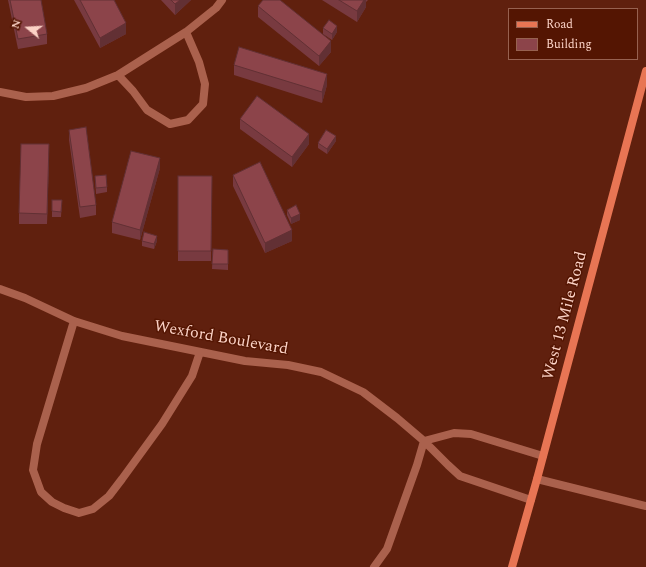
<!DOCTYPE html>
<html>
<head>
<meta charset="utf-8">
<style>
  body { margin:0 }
  #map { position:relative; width:646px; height:567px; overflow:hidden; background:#60200e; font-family:Spectral,serif }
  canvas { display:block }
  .legend { position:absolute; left:508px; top:8px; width:130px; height:52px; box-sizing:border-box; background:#541502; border:1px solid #976150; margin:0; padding:5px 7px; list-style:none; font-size:12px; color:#fbd2c6 }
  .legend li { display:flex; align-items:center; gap:8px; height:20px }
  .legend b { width:20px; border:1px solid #976150 }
  .north { position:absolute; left:8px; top:8px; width:40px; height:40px; -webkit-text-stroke:3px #541502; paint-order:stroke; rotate:288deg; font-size:11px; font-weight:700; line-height:16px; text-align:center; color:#fbd2c6 }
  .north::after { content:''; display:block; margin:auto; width:14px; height:18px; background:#fbd2c6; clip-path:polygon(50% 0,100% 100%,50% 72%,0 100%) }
</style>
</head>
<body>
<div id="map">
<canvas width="646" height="567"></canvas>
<ul class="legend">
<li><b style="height:5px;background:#e87554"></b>Road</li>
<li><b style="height:11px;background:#8c444a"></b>Building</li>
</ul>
<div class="north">N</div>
</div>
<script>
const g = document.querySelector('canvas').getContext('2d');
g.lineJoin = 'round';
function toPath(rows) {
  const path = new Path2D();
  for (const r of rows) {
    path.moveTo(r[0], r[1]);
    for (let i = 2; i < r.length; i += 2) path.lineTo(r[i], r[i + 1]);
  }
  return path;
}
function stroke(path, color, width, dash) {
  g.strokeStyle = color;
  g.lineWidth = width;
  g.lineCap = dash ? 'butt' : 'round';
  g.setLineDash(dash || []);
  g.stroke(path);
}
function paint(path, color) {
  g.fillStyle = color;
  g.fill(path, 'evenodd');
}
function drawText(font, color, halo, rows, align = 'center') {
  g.font = font + ' Spectral,serif';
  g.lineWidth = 3;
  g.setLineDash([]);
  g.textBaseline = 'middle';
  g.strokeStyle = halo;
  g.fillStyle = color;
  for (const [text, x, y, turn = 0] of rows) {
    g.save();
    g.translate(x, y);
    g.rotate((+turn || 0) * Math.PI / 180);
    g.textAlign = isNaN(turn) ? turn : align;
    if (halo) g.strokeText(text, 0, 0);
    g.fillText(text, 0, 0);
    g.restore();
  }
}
stroke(toPath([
  [118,75,133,91,147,110,170,124,188,120,203,104,205,84,199,62,186,32],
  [0,92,26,97,53,96,86,88,118,75,186,32,216,8,222,0],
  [0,289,25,298,74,321,122,336,245,361,288,365,321,372,363,392,397,418,424,441,448,465,460,476,531,500],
  [74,321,37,444,33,470,41,492,52,502,64,508,79,513,93,509,109,496,122,479,162,424,192,376,200,352],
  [424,441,454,433,471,434,543,456],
  [537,479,646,506],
  [374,567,387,549,417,465,424,441]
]), '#aa614d', 8);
stroke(toPath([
  [512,567,537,479,646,71]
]), '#e87554', 8);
paint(toPath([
  [8,0,41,0,47,34,47,44,18,49],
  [74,0,114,0,126,34,100,48],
  [161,0,191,0,175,15],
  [322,0,368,0,366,2,366,7,357,22],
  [258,6,331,52,319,66,258,17],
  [323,28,337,32,332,40,323,34],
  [234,65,327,85,322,103,234,75],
  [240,119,309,144,292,167,240,129],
  [69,130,96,205,96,215,80,218,69,140],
  [336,141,327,154,318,148,318,143],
  [49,155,47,224,19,224,19,213],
  [160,168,140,240,112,233,112,222],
  [233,175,292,241,265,253,233,186],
  [95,176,107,187,107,192,96,194],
  [178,176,212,176,211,261,178,261],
  [52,200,62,200,61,217,52,217],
  [287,210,300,220,291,224,287,215],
  [142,241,157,241,154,249,142,246],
  [213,249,228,250,228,270,212,269]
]), '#783a40');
paint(toPath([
  [180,0,191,0,175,15,175,4],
  [364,0,366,0,366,7,357,22,357,11],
  [126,23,126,34,100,48,100,38],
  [337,26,337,32,332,40,332,34],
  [331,41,331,52,319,66,319,56],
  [327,74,327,85,322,103,322,92],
  [309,134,309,144,292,167,292,157],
  [336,136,336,141,327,154,327,149],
  [49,144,49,155,47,224,47,214],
  [160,158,160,168,140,240,140,230],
  [300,214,300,220,291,224,291,218],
  [292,230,292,241,265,253,265,243],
  [157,236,157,241,154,249,154,244]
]), '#623034');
const building = toPath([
  [10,0,41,0,47,34,18,39,10,0],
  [80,0,114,0,126,23,100,38,80,0],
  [171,0,180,0,175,4,171,0],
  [263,0,280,0,331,41,319,56,258,6,263,0],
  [339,0,364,0,357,11,339,0],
  [329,20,337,26,332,34,323,28,329,20],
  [239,47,327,74,322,92,234,65,239,47],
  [257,96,309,134,292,157,240,119,257,96],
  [86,127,96,205,80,207,69,130,86,127],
  [326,130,336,136,327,149,318,143,326,130],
  [21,144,49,144,47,214,19,213,21,144],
  [131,151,160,158,140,230,112,222,131,151],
  [260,162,292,230,265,243,233,175,260,162],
  [106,175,107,187,96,188,95,176,106,175],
  [178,176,212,176,211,251,178,251,178,176],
  [52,200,62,200,61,212,52,211,52,200],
  [296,205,300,214,291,218,287,210,296,205],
  [144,232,157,236,154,244,142,241,144,232],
  [213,249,228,250,228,264,212,264,213,249]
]);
paint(building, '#8c444a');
stroke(building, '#623034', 1);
drawText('16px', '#fbd2c6', '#541502', [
  ["West 13 Mile Road",566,316,-75],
  ["Wexford Boulevard",221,339,10]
]);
</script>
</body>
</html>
